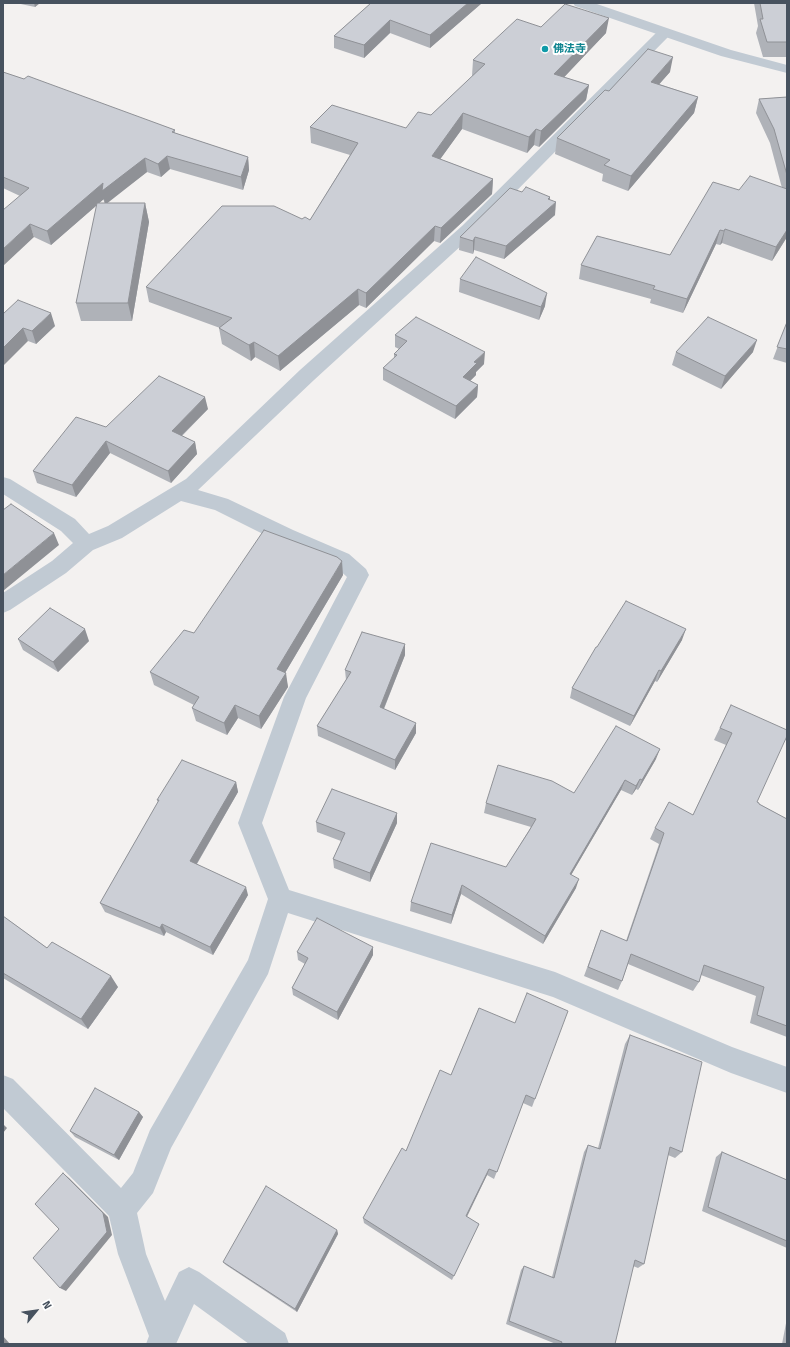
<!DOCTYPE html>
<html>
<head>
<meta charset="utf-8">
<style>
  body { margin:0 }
  #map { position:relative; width:790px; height:1347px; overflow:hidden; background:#f3f1f0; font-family:"Fira Sans",sans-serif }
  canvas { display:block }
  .frame { position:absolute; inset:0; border:4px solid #47525f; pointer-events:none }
  .north { position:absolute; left:16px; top:1291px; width:40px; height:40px; -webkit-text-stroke:3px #fff; paint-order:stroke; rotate:61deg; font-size:11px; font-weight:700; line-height:16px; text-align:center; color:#47525f }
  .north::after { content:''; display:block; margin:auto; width:14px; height:18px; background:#47525f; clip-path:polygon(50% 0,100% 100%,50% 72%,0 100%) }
</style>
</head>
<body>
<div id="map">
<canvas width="790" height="1347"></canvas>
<div class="frame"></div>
<div class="north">N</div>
</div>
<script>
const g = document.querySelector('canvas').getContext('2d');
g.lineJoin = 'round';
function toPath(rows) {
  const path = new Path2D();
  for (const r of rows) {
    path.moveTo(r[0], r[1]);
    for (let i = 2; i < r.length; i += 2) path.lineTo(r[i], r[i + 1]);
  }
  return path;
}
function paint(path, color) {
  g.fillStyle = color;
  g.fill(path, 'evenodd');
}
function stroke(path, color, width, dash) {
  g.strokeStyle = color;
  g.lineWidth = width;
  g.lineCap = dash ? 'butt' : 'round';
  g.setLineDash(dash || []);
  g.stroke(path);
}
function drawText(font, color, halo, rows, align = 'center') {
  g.font = font + ' "Fira Sans","Noto Sans JP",sans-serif';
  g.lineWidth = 4;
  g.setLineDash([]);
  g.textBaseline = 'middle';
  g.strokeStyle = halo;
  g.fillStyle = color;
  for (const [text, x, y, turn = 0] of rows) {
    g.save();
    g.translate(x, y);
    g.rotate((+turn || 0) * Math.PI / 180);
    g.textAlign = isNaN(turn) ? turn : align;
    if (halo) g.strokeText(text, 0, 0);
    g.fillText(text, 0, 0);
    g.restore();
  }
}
paint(toPath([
  [664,29,669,30,671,33,669,36,474,234,314,380,198,490,228,499,293,530,349,554,366,569,369,575,306,698,262,823,289,890,555,972,732,1047,787,1067,787,1093,731,1073,553,997,288,913,268,974,171,1148,153,1193,137,1213,146,1254,165,1301,179,1272,189,1267,199,1272,285,1333,289,1344,249,1344,194,1304,176,1344,146,1344,149,1336,118,1254,109,1216,3,1108,3,1075,13,1079,121,1188,133,1173,150,1130,248,960,268,899,238,823,284,697,347,577,335,566,279,542,215,510,181,501,122,538,93,550,66,573,10,610,3,613,3,593,52,561,73,543,61,531,3,494,3,477,10,479,75,519,89,534,108,526,186,479,300,370,462,226,659,30,664,29]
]), '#c1cad3');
paint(toPath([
  [573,3,594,3,731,50,787,65,787,73,721,56,575,6,573,3]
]), '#c1cad3');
paint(toPath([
  [16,3,40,3,35,7],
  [371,3,482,3,430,48,390,33,364,58,334,48,334,36],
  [754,3,787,3,787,57,763,57,756,33,758,26],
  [541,27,606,33,564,77,589,85,586,100,539,147,534,145,527,153,462,129,440,159,493,179,492,194,440,243,434,241,366,308,359,305,280,371,255,357,251,361,222,344,219,328,220,328,149,302,146,287,302,219,310,220,350,155,311,143,310,127,406,128,431,115,473,76,472,76,473,60],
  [3,72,175,130,175,133,248,157,249,170,243,190,170,169,161,177,147,172,106,203,145,203,149,222,132,321,81,321,76,303,97,205,51,245,34,237,20,196,3,188],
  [103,199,105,203,99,203],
  [670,72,659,84,698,97,694,113,628,191,602,181,603,174,555,154,557,138,609,91],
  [787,97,787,237,772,261,722,243,720,245,716,244,683,313,650,303,651,299,579,279,581,265,670,255,739,190,782,188,770,143,756,113,759,99],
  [522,192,550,197,550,200,555,215,504,259,474,250,473,254,459,250,460,237],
  [460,279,545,306,539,320,459,292],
  [3,314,55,326,36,344,28,341],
  [787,322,787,363,773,359],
  [395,335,484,364,476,372,476,375,470,381,478,385,477,397,455,419,383,380,383,368,394,358,394,354,399,349,395,347],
  [676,352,753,352,721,389,672,365],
  [208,409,182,436,195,442,197,454,171,483,110,453,76,497,37,483,33,471,106,427],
  [343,575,285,673,288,687,261,729,238,718,227,735,196,721,192,708,194,705,154,685,150,672,194,633],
  [18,639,89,641,58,672,23,650],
  [682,640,657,682,655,681,630,726,570,698,572,688,597,647],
  [405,644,405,655,384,709,416,733,395,770,318,736,317,726,346,680,345,670],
  [731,705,757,802,759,804,787,819,787,1037,750,1023,756,996,701,975,699,982,693,991,628,964,622,981,618,990,584,976,601,930,626,941,659,844,650,839,655,828,693,815,726,745,714,740],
  [656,759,638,790,636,789,632,795,621,790,571,875,576,888,543,944,461,894,451,924,410,911,411,902,506,867,531,827,484,813,486,803,574,793],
  [236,782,238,792,197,864,248,895,213,955,166,932,164,936,105,912,100,903,158,802,157,800],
  [397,813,397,823,370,882,334,868,333,859,341,841,317,832,316,822],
  [3,916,47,948,118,987,88,1029,3,978],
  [373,947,373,955,338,1020,293,995,292,988,305,964,298,960,297,952],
  [479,1008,535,1099,532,1107,523,1103,494,1179,487,1175,467,1217,479,1224,452,1280,364,1223,363,1218,406,1151,451,1075],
  [630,1035,682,1152,675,1158,668,1155,644,1264,638,1268,633,1266,615,1344,556,1344,506,1324,521,1270,524,1266,552,1277,584,1152,588,1145,598,1148,625,1044],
  [139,1112,143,1117,119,1160,75,1137,70,1131],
  [722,1152,787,1180,787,1248,702,1211,716,1157],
  [337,1230,338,1234,297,1312,226,1265,223,1262],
  [787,1318,787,1344,782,1344]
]), '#afb2b8');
paint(toPath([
  [34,3,40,3,35,7],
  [468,3,482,3,430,48,430,35],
  [609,18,606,33,552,90,554,74],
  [390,20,390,33,364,58,364,45],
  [673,57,670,72,648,97,651,82],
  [589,85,586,100,539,147,541,131],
  [698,97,694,113,628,191,631,176],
  [463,113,462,129,431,172,432,156],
  [536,129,534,145,527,153,529,137],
  [167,156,170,169,161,177,158,164],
  [248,157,249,170,243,190,241,177],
  [145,158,147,172,105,205,104,199,51,245,47,231,103,183],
  [493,179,492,194,440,243,441,228],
  [550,197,548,209,556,202,555,215,504,259,506,246],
  [145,203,149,222,132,321,128,303],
  [30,224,34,237,3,266,3,249],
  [435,226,434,241,366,308,366,293],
  [725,229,722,243,720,245,724,231],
  [720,230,716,244,683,313,687,299],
  [787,230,787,237,772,261,776,247],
  [475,237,474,250,473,254,473,241],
  [358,289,359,305,280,371,278,356],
  [547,293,545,306,539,320,541,307],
  [51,313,55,326,36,344,32,331],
  [23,328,28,341,3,366,3,348],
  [757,340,753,352,721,389,725,376],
  [254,342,255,357,251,361,249,345],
  [485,352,484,364,476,372,476,375,462,389,463,377,474,362],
  [478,385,477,397,455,419,456,406],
  [205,397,208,409,174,443,172,431],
  [106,441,110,453,76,497,72,485],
  [195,442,197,454,171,483,168,471],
  [54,533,59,545,3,591,3,575],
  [342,561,343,575,279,683,277,669],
  [85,629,89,641,58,672,53,662],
  [686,629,682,640,657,682,661,671],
  [405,644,405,655,380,718,380,707],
  [659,670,655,681,630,726,634,716],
  [286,673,288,687,261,729,259,716],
  [235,705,238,718,227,735,224,723],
  [416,723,416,733,395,770,395,760],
  [660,749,656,759,638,790,642,780],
  [640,779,636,789,632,795,636,786],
  [625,780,621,790,567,882,570,874],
  [236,782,238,792,193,870,190,861],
  [397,813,397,823,370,882,370,873],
  [579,879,576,888,543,944,545,936],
  [462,885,461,894,451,924,452,915],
  [246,887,248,895,213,955,210,947],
  [162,924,166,932,164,936,160,928],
  [373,947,373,955,338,1020,337,1012],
  [111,976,118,987,88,1029,81,1019],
  [139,1112,143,1117,119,1160,114,1155],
  [3,1124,7,1128,3,1133],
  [489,1169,487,1175,464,1222,466,1216],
  [63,1173,69,1178,108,1217,112,1235,66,1291,60,1288],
  [337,1230,338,1234,297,1312,295,1309],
  [3,1336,10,1344,3,1344]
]), '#8f9196');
const building = toPath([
  [371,3,468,3,430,35,390,20,364,45,334,36,371,3],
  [760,3,787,3,787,42,767,42,760,19,763,19,760,3],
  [565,4,609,18,554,74,589,85,541,131,536,129,529,137,463,113,432,156,493,179,441,228,435,226,366,293,358,289,278,356,254,342,249,345,219,328,232,318,146,287,222,206,274,206,302,219,305,217,310,220,358,143,310,127,332,105,406,128,418,112,431,115,485,64,473,60,517,19,541,27,565,4],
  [648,49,673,57,651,82,698,97,631,176,604,165,610,160,557,138,605,90,609,91,648,49],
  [3,72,24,79,28,76,36,79,175,130,172,132,248,157,241,177,167,156,158,164,145,158,102,191,103,183,47,231,30,224,3,249,3,210,29,188,3,177,3,72],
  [787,97,787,175,774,129,759,99,787,97],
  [750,176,787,189,787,230,776,247,725,229,724,231,720,230,687,299,653,289,655,286,581,265,597,236,670,255,713,182,739,190,750,176],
  [526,187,550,197,548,199,556,202,506,246,475,237,473,241,460,237,510,188,522,192,526,187],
  [97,203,145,203,128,303,76,303,97,203],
  [476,257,547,293,541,307,460,279,476,257],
  [18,300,51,313,32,331,23,328,3,348,3,314,18,300],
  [416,317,485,352,474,362,477,363,463,377,478,385,456,406,383,368,397,355,394,354,407,341,395,335,416,317],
  [708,317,757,340,725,376,676,352,708,317],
  [787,322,787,349,777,347,787,322],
  [159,376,205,397,172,431,195,442,168,471,106,441,72,485,33,471,76,417,106,427,159,376],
  [11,504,54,533,3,575,3,510,11,504],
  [264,530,337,557,342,561,277,669,286,673,259,716,235,705,224,723,192,708,199,697,150,672,184,630,194,633,264,530],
  [626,601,686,629,661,671,659,670,634,716,572,688,596,647,597,647,626,601],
  [50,608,85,629,53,662,18,639,50,608],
  [362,632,405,644,380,707,416,723,395,760,317,726,351,672,345,670,362,632],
  [731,705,787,730,787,736,757,802,759,803,759,804,787,819,787,1026,757,1015,764,987,704,965,699,982,631,954,622,981,588,967,601,930,627,941,664,833,655,828,669,802,693,815,732,733,720,728,731,705],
  [616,726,660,749,642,780,640,779,636,786,625,780,570,874,579,879,545,936,462,885,452,915,411,902,431,843,506,867,529,831,536,819,486,803,498,765,552,781,574,793,616,726],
  [182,760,236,782,190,861,246,887,210,947,162,924,160,928,100,903,159,800,157,800,182,760],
  [332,789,397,813,370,873,333,859,345,833,316,822,332,789],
  [3,916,47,948,52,942,111,976,81,1019,3,973,3,916],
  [317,918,373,947,337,1012,292,988,308,958,297,952,317,918],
  [527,993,568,1011,535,1099,526,1095,497,1172,489,1169,466,1216,479,1224,454,1276,363,1218,402,1148,406,1151,440,1070,451,1075,479,1008,515,1023,527,993],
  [630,1035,702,1062,682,1152,670,1147,644,1264,635,1260,615,1344,561,1344,562,1342,509,1321,524,1266,554,1278,588,1145,600,1149,630,1035],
  [95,1088,139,1112,114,1155,70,1131,95,1088],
  [722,1152,787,1180,787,1241,708,1207,722,1152],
  [63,1173,103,1213,107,1232,60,1288,33,1258,59,1229,35,1204,63,1173],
  [266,1186,337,1230,295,1309,223,1262,266,1186]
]);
paint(building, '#cccfd6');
stroke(building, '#8f9196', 1);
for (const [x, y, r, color] of [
  [545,49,4,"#0f9aa8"]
]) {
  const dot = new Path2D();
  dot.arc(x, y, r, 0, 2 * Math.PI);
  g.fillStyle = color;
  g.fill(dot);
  stroke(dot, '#fff', 1.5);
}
drawText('bold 11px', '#0d838f', '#fff', [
  ["佛法寺",553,49]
], 'left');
</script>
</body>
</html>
